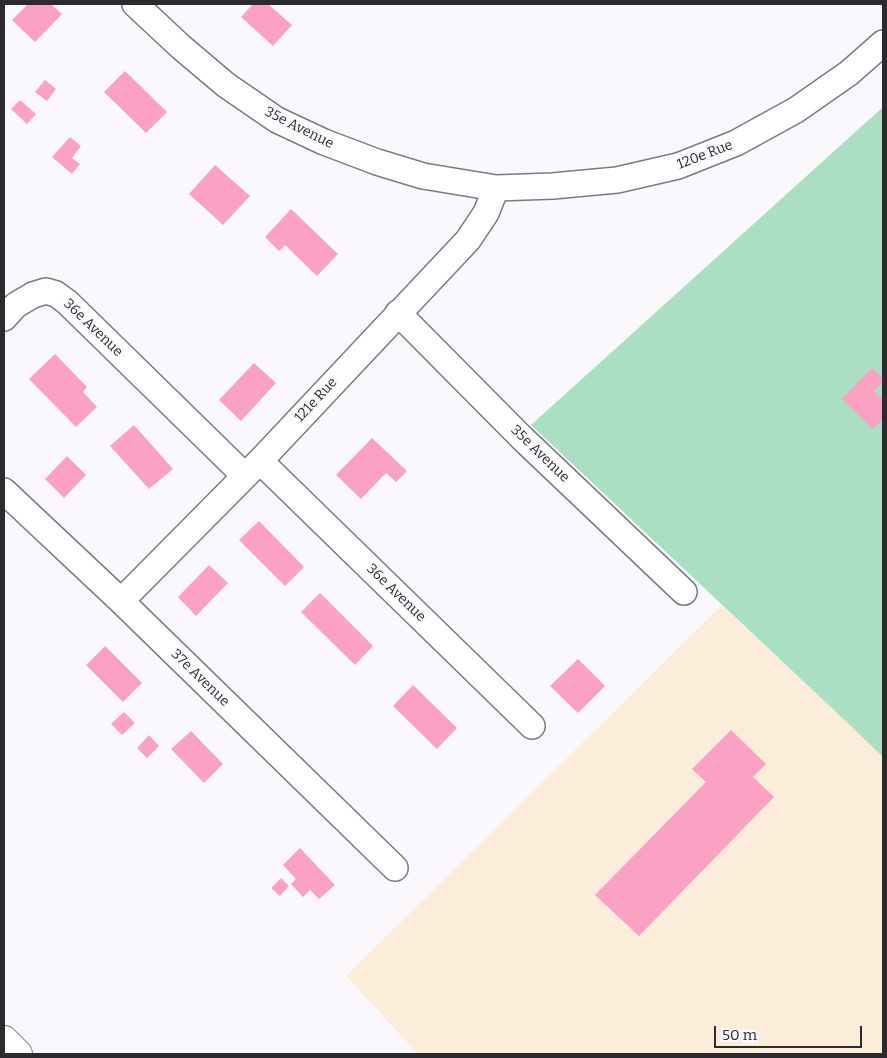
<!DOCTYPE html>
<html>
<head>
<meta charset="utf-8">
<style>
  body { margin:0 }
  #map { position:relative; width:887px; height:1058px; overflow:hidden; background:#faf8fd; font-family:Bitter,serif }
  canvas { display:block }
  .frame { position:absolute; inset:0; border:5px solid #2c2a2f; pointer-events:none }
  .scale { position:absolute; left:714px; top:1026px; width:148px; height:22px; box-sizing:border-box; border:2px solid #2c2a2f; border-top:0; padding-left:6px; font-size:15px; line-height:18px; white-space:nowrap; color:#2c2a2f; -webkit-text-stroke:4px #faf8fd; paint-order:stroke }
</style>
</head>
<body>
<div id="map">
<canvas width="887" height="1058"></canvas>
<div class="frame"></div>
<div class="scale">50 m</div>
</div>
<script>
const g = document.querySelector('canvas').getContext('2d');
g.lineJoin = 'round';
function paint(path, color) {
  g.fillStyle = color;
  g.fill(path, 'evenodd');
}
function toPath(rows) {
  const path = new Path2D();
  for (const r of rows) {
    path.moveTo(r[0], r[1]);
    for (let i = 2; i < r.length; i += 2) path.lineTo(r[i], r[i + 1]);
  }
  return path;
}
function stroke(path, color, width, dash) {
  g.strokeStyle = color;
  g.lineWidth = width;
  g.lineCap = dash ? 'butt' : 'round';
  g.setLineDash(dash || []);
  g.stroke(path);
}
function drawText(font, color, halo, rows, align = 'center') {
  g.font = font + ' Bitter,serif';
  g.lineWidth = 4;
  g.setLineDash([]);
  g.textBaseline = 'middle';
  g.strokeStyle = halo;
  g.fillStyle = color;
  for (const [text, x, y, turn = 0] of rows) {
    g.save();
    g.translate(x, y);
    g.rotate((+turn || 0) * Math.PI / 180);
    g.textAlign = isNaN(turn) ? turn : align;
    if (halo) g.strokeText(text, 0, 0);
    g.fillText(text, 0, 0);
    g.restore();
  }
}
paint(toPath([
  [722,605,883,756,883,1054,418,1054,346,976]
]), '#fcedda');
paint(toPath([
  [883,107,883,757,853,728,531,425]
]), '#aadfc3');
paint(toPath([
  [28,4,51,4,62,14,35,42,12,20],
  [253,4,268,4,292,25,273,46,241,17],
  [125,71,167,112,146,133,104,92],
  [45,80,56,89,47,101,35,92],
  [20,100,36,114,27,124,11,109],
  [70,137,81,146,72,158,80,164,72,174,52,157],
  [215,165,250,196,223,225,189,194],
  [291,209,338,254,317,276,285,245,279,251,265,237],
  [55,354,87,387,83,392,97,407,76,427,29,379],
  [254,363,276,383,241,421,219,400],
  [872,368,883,379,883,382,874,391,883,400,883,419,873,429,842,399],
  [134,425,173,469,149,489,110,446],
  [372,438,407,471,396,482,386,473,361,499,336,475],
  [67,456,86,475,64,498,45,479],
  [259,521,304,567,285,586,239,540],
  [209,565,228,583,196,616,178,597],
  [320,593,373,646,355,665,301,612],
  [105,646,142,683,123,702,86,665],
  [578,659,605,686,578,713,550,686],
  [413,685,457,728,437,749,393,706],
  [124,712,135,723,122,735,111,724],
  [731,730,766,764,753,777,774,797,639,936,595,895,706,782,692,769],
  [191,731,223,764,204,783,171,749],
  [149,735,159,746,147,758,137,748],
  [300,848,335,885,319,899,310,890,303,897,291,884,296,879,283,865],
  [281,878,289,886,280,896,271,888]
]), '#fba2c4');
const minor = toPath([
  [135,4,181,47,226,85,277,120,324,142,377,162,423,176,496,188,553,186,617,180,678,166,736,143,796,110,849,73,883,43],
  [398,313,522,438,684,592],
  [4,318,16,305,33,295,46,291,56,294,67,302,245,476],
  [260,461,532,726],
  [4,491,121,601,395,868],
  [121,601,260,461,468,240,486,213,496,188]
]);
const highway = toPath([
  [4,1040,18,1054]
]);
stroke(minor, '#7d7984', 28);
stroke(highway, '#7d7984', 30);
stroke(minor, '#fff', 25);
stroke(highway, '#fff', 28);
drawText('14px', '#2c2a2f', '#faf8fd', [
  ["35e Avenue",299,128,27],
  ["120e Rue",705,155,-21],
  ["36e Avenue",93,328,44],
  ["121e Rue",316,400,-47],
  ["35e Avenue",540,454,44],
  ["36e Avenue",396,593,44],
  ["37e Avenue",200,678,44]
]);
</script>
</body>
</html>
